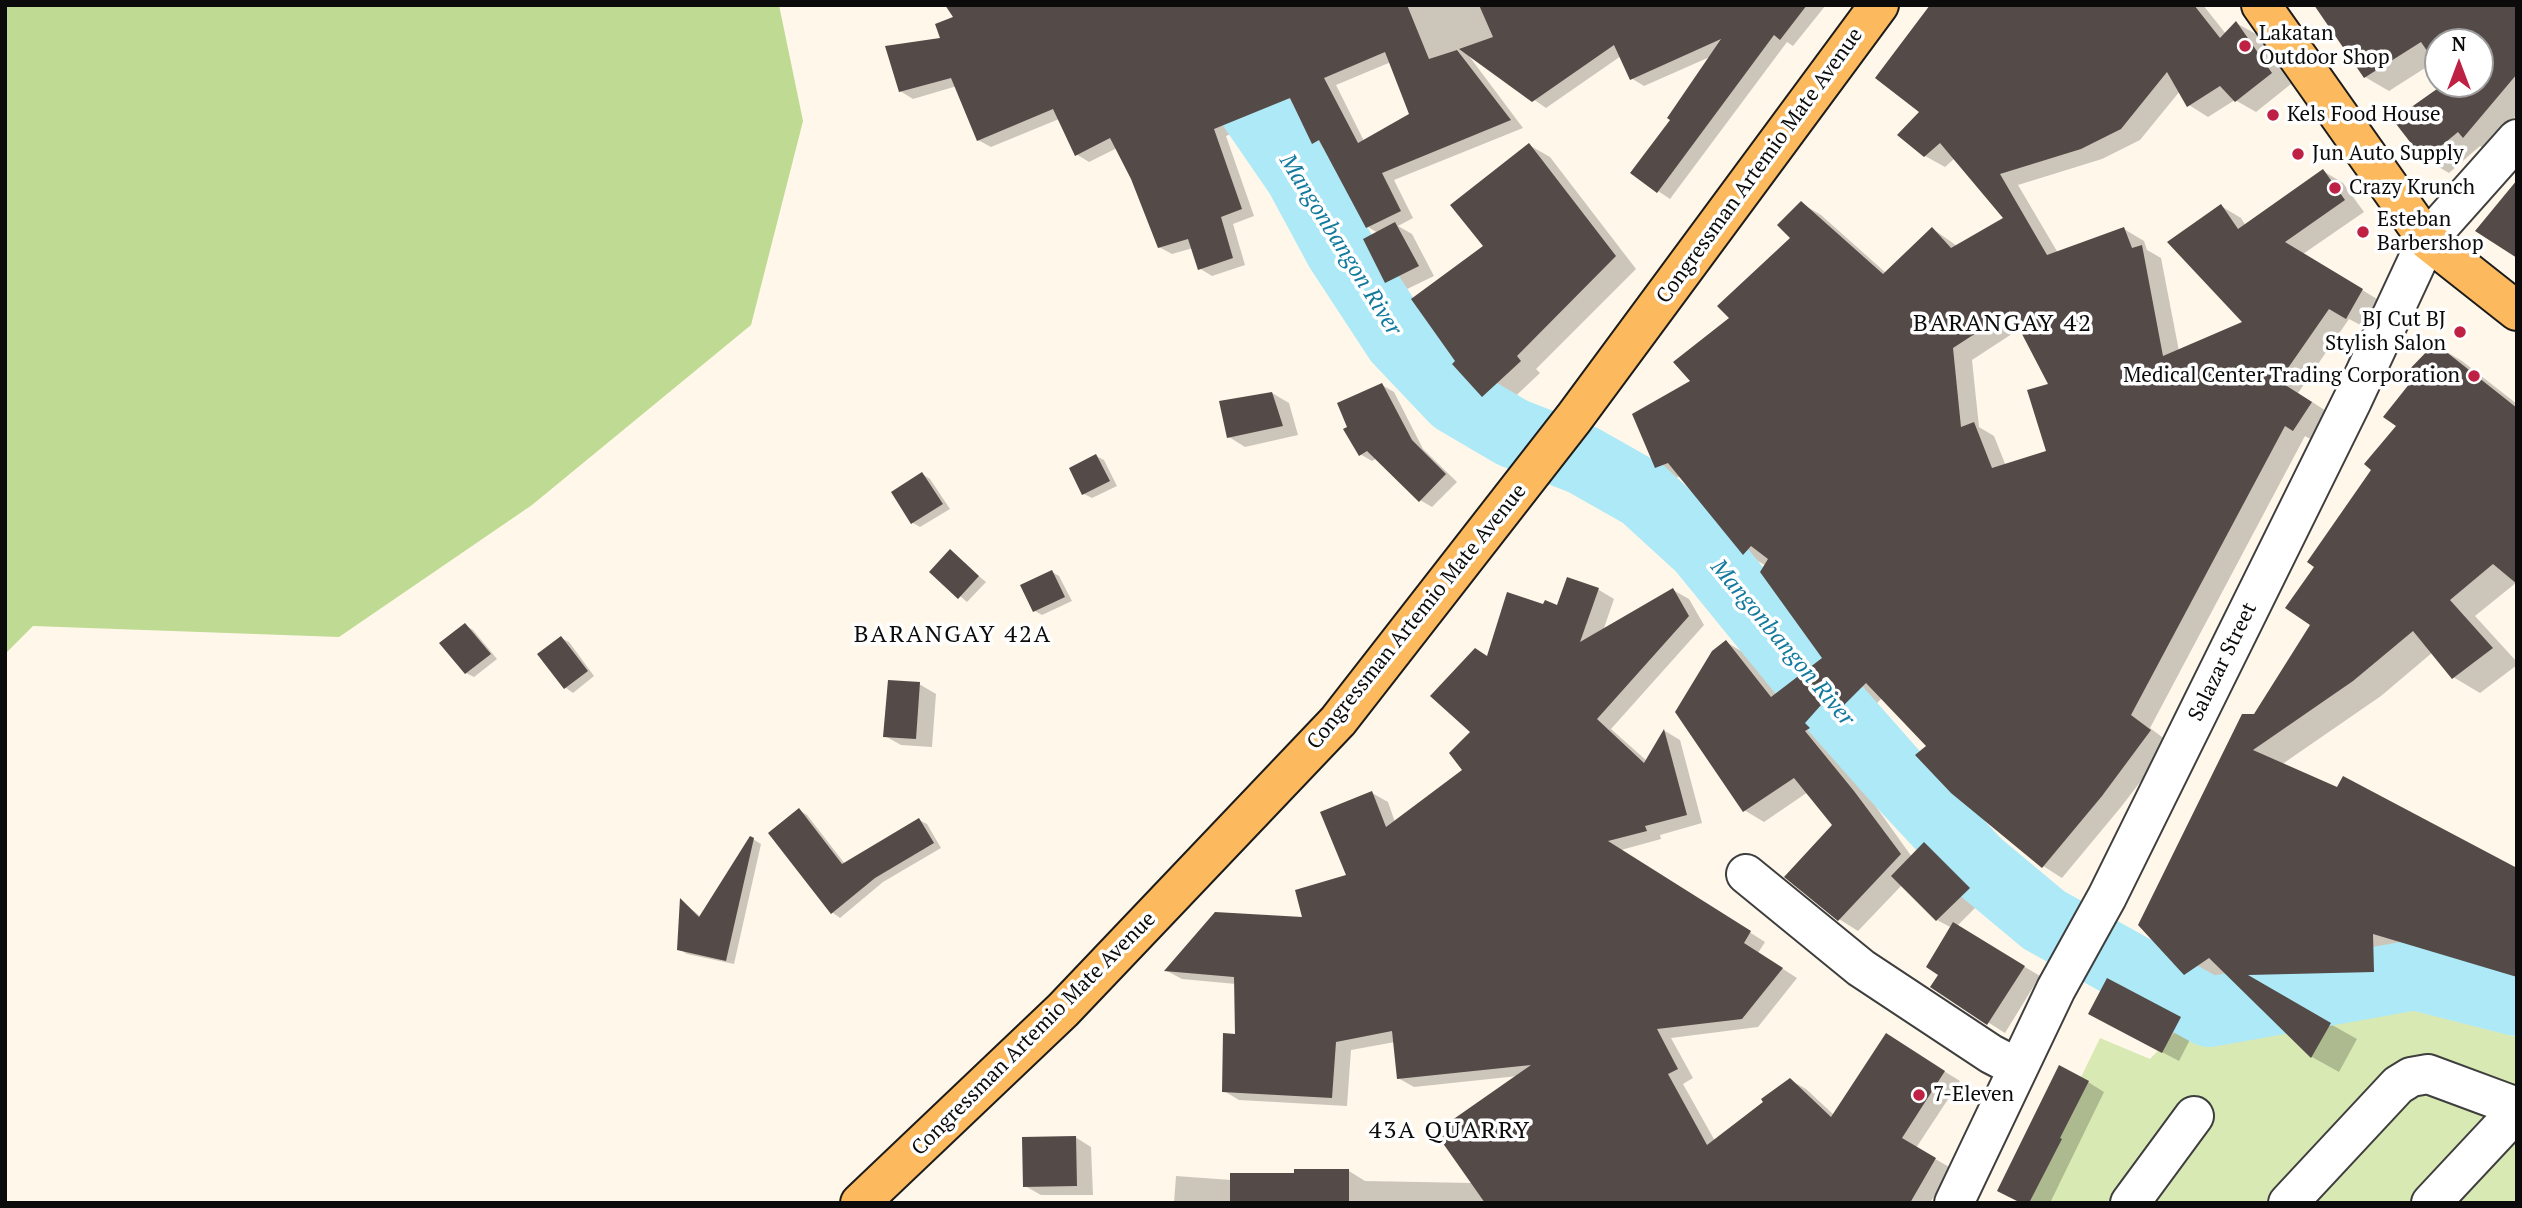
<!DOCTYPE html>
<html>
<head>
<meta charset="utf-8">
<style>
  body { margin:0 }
  #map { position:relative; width:2522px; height:1208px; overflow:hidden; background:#fff7e9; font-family:"PT Serif",serif }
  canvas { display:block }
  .frame { position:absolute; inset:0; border:7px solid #0b0b0b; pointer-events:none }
  .north { position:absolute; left:2424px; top:28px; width:70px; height:70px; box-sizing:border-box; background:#fff; border:2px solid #9d9d9d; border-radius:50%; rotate:0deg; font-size:19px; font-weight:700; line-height:28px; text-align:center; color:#0b0b0b }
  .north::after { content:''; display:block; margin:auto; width:24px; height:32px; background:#be2144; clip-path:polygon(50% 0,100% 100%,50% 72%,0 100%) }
</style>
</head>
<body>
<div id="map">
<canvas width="2522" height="1208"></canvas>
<div class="frame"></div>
<div class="north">N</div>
</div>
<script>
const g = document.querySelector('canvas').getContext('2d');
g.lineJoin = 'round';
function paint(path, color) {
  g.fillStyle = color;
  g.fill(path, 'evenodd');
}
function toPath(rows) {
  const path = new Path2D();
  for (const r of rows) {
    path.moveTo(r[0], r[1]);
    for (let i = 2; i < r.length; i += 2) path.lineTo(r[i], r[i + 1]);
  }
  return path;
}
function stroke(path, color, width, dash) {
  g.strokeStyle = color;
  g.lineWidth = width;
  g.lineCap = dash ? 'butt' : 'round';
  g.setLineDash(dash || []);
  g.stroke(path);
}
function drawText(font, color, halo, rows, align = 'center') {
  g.font = font + ' "PT Serif",serif';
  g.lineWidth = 7;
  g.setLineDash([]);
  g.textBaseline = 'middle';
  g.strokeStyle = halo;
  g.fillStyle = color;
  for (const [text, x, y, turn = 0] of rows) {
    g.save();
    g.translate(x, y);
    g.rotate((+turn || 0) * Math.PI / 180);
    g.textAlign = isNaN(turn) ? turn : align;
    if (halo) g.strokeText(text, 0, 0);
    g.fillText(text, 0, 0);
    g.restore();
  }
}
paint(toPath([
  [2365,998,2517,1037,2517,1203,2024,1203,2023,1197,2100,1038,2150,1059,2184,1023]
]), '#d9e9b3');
paint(toPath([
  [5,5,779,5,803,121,751,325,532,505,339,637,33,626,5,654]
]), '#bfda92');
paint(toPath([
  [1203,5,1826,5,1793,46,1787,42,1670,199,1658,191,1672,119,1712,56,1644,86,1631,78,1621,56,1546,108,1466,52,1523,128,1394,180,1413,218,1398,226,1412,234,1434,276,1403,291,1387,282,1378,233,1368,227,1326,150,1314,142,1296,107,1226,136,1254,216,1233,224,1245,265,1212,276,1199,268,1193,248,1172,254,1159,247,1132,178,1117,148,1089,162,1076,154,1059,119,991,147,978,140,957,86,913,99,900,91],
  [1391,62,1411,115,1364,141,1336,85],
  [2010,5,2203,5,2226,34,2236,23,2256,34,2291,84,2256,112,2235,100,2208,117,2189,105,2180,91,2140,140,2102,159,2018,185,2058,253,2124,229,2144,241,2147,250,2161,258,2179,351,2245,323,2221,206,2241,218,2246,226,2323,171,2343,183,2364,212,2303,254,2382,302,2366,328,2349,319,2298,393,2331,414,2314,441,2305,436,2150,728,2170,743,2121,807,2062,878,2043,866,1882,698,1864,716,1849,707,1823,735,1828,740,1824,743,1874,804,1912,857,1925,844,1941,854,1985,898,1957,926,2040,976,2005,1033,1932,987,1941,974,1952,928,1937,920,1902,885,1858,931,1839,919,1835,826,1808,792,1764,822,1744,810,1726,642,1746,654,1778,694,1825,658,1766,566,1745,553,1681,476,1676,478,1656,467,1692,382,1731,318,1792,238,1801,203,1821,215,1886,273,1933,229,1957,246,2006,218,1955,158,1945,167,1925,156],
  [2021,328,2051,385,2048,452,2006,466,1994,436,1979,427,1972,360],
  [2315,5,2517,5,2517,114,2488,151,2480,146,2449,173,2425,159,2396,120,2447,84,2480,84,2480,42,2438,42,2438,64,2436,61,2389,91,2365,77],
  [1529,145,1550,157,1636,269,1536,369,1540,373,1504,407,1483,395,1458,361,1486,247],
  [2435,345,2462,361,2517,404,2517,582,2475,616,2517,662,2517,665,2480,693,2453,677,2433,652,2381,696,2281,765,2517,870,2517,983,2400,947,2401,987,2270,990,2357,1039,2339,1072,2312,1057,2231,977,2212,989,2185,973,2255,716,2313,625,2316,566,2398,426,2412,383],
  [1382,385,1394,392,1423,449,1457,482,1432,507,1420,500,1377,458,1372,461,1360,454],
  [1272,393,1289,403,1298,435,1245,447,1229,437],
  [1096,456,1104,460,1117,486,1092,498,1084,494],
  [922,474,930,479,950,509,920,527,913,523],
  [950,552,986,582,967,602,932,572],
  [1052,572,1059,576,1072,601,1042,615,1035,611],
  [1568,579,1599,590,1614,599,1603,631,1673,590,1689,599,1704,625,1611,729,1647,761,1665,731,1680,740,1702,823,1660,835,1661,839,1621,850,1765,942,1758,953,1797,978,1758,1027,1671,1038,1693,1078,1683,1084,1715,1141,1790,1080,1806,1089,1834,1115,1902,1045,1960,1081,1916,1148,1951,1168,1930,1203,1174,1203,1176,1176,1231,1180,1349,1171,1365,1181,1473,1183,1518,1076,1414,1087,1398,1078,1395,1042,1351,1050,1347,1106,1239,1100,1224,1091,1237,1035,1236,984,1182,979,1167,971,1304,919,1348,876,1372,793,1388,802,1395,822,1465,770,1488,658,1544,606,1558,607],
  [465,625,473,630,497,659,474,677,466,673],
  [561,638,569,642,594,676,573,693,566,688,539,654],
  [919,684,936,694,932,747,901,745,885,736],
  [799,810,807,815,845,864,919,820,927,824,941,848,883,882,840,918,833,913,770,833],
  [751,838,761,844,734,964,687,954,679,949,682,901,701,917],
  [2180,1018,2196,1028,2179,1061,2106,1023],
  [2088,1082,2104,1092,2050,1203,2023,1203],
  [1075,1137,1091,1147,1093,1195,1041,1195,1025,1186]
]), '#0003');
stroke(toPath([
  [1216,26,1245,96,1300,176,1340,250,1399,340,1455,399,1513,433,1583,460,1643,494,1702,548,1804,673,1895,776,1978,865,2044,920,2209,1012,2415,975,2517,1001]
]), '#ade9f7', 70);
paint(toPath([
  [945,5,1407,5,1429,59,1457,50,1511,120,1382,173,1401,211,1366,228,1319,140,1312,144,1290,98,1214,129,1242,209,1221,217,1233,258,1198,270,1188,239,1158,248,1131,179,1110,138,1075,156,1053,109,977,141,951,78,899,92,885,46,940,38,935,24,953,17],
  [1385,52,1409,114,1358,143,1324,78],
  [1479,5,1807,5,1780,40,1774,35,1657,193,1630,173,1670,120,1667,118,1721,39,1630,80,1614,45,1532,102,1459,49,1493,37],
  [1930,5,2194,5,2220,38,2236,21,2272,73,2235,102,2220,86,2187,107,2167,72,2121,129,2081,149,2000,174,2047,255,2124,227,2132,248,2142,245,2163,356,2242,322,2167,242,2221,204,2238,229,2323,169,2345,200,2285,242,2363,289,2346,319,2329,309,2279,381,2312,402,2293,431,2285,426,2131,715,2151,730,2102,796,2042,868,1951,793,1915,755,1926,746,1866,683,1843,706,1830,695,1805,723,1810,728,1805,731,1854,791,1901,854,1838,921,1784,877,1832,825,1794,778,1743,812,1675,712,1712,651,1726,640,1771,697,1822,658,1760,572,1768,559,1751,546,1743,555,1668,463,1655,468,1632,414,1690,381,1673,362,1729,318,1717,306,1790,238,1777,225,1801,201,1883,274,1932,227,1951,248,2003,218,1940,143,1924,157,1897,135,1919,112,1875,78],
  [2010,311,2048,384,2027,390,2046,451,1992,468,1974,422,1961,427,1953,348],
  [2314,5,2517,5,2517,74,2463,138,2458,132,2424,160,2393,120,2444,84,2480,84,2480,42,2438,42,2438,67,2421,42,2364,78],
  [1529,143,1616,256,1517,356,1521,361,1482,397,1452,364,1455,361,1411,299,1483,246,1450,205],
  [2517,180,2517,258,2475,231],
  [1395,222,1419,266,1385,283,1363,239],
  [2435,343,2517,408,2517,584,2493,564,2450,600,2493,648,2452,679,2413,631,2353,681,2253,750,2337,787,2343,776,2517,868,2517,977,2373,934,2374,972,2248,975,2331,1023,2311,1058,2209,958,2184,975,2138,925,2242,714,2254,714,2310,625,2285,608,2314,567,2307,562,2371,470,2364,464,2396,426,2383,417,2410,383,2403,376],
  [1382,383,1412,440,1446,474,1419,502,1367,451,1359,456,1343,429,1347,427,1337,403],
  [1272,392,1283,426,1227,438,1219,401],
  [1096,454,1110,481,1082,495,1069,468],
  [922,472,943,504,911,524,891,492],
  [950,549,979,576,958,599,929,572],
  [1052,570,1065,597,1033,612,1020,585],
  [1567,577,1599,588,1580,642,1673,588,1689,616,1597,719,1644,763,1664,729,1687,815,1645,826,1647,831,1608,841,1751,931,1744,943,1783,968,1742,1019,1657,1029,1678,1069,1668,1074,1707,1145,1763,1102,1761,1099,1790,1078,1831,1117,1886,1033,1945,1071,1902,1138,1936,1158,1910,1203,1485,1203,1435,1132,1531,1065,1397,1079,1392,1031,1336,1042,1332,1098,1222,1092,1223,1033,1235,1034,1234,977,1164,971,1215,912,1302,917,1295,890,1346,875,1320,812,1372,791,1386,827,1462,770,1449,753,1470,732,1430,696,1475,648,1487,656,1507,592,1543,604,1545,600,1557,605],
  [465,623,491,654,465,674,439,643],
  [561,636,588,671,564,689,537,654],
  [888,680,920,682,916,739,883,737],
  [799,808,842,864,919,818,934,843,875,878,831,914,768,833],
  [750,836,754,838,726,961,677,950,680,898,699,917],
  [1924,842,1970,888,1936,921,1891,876],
  [1953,922,2025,966,1987,1025,1930,987,1938,975,1926,967],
  [2107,978,2181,1017,2162,1053,2088,1014],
  [2059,1065,2089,1081,2060,1138,2062,1139,2029,1203,2021,1203,1997,1191],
  [1076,1136,1077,1186,1023,1187,1022,1137],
  [1294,1169,1349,1169,1349,1203,1230,1203,1230,1173,1294,1173]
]), '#544a47');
const minor = toPath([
  [1746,874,1861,968,1991,1054,2018,1068],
  [1954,1203,2056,989,2107,897,2352,401,2427,240,2517,139],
  [2130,1203,2194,1116],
  [2288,1203,2398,1085,2411,1077,2428,1074,2517,1107],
  [2431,1203,2517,1111]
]);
const major = toPath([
  [2261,5,2427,240,2517,311],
  [860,1203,1063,1010,1338,721,1574,418,1879,5]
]);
stroke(minor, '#3e3e3e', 42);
stroke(major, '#1c1c1c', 42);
stroke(minor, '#fff', 38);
stroke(major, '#fcb95d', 38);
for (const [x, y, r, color] of [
  [2245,46,7,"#be2144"],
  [2273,115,7,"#be2144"],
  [2298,154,7,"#be2144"],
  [2335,188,7,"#be2144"],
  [2363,232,7,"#be2144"],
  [2460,332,7,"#be2144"],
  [2474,376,7,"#be2144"],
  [1919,1095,7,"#be2144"]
]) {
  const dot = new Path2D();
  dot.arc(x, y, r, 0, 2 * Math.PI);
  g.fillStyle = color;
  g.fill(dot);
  stroke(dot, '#fff', 2.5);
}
drawText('21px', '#0b0b0b', '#fff', [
  ["Lakatan",2259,34],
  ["Outdoor Shop",2259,58],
  ["Kels Food House",2287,115],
  ["Jun Auto Supply",2312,154],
  ["Crazy Krunch",2349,188],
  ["Esteban",2377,220],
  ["Barbershop",2377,244],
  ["BJ Cut BJ",2446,320,"right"],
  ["Stylish Salon",2446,344,"right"],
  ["Medical Center Trading Corporation",2460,376,"right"],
  ["7-Eleven",1933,1095]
], 'left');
drawText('21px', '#0b0b0b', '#fff', [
  ["Congressman Artemio Mate Avenue",1760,166,-54],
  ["Congressman Artemio Mate Avenue",1417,617,-51],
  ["Salazar Street",2223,662,-64],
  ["Congressman Artemio Mate Avenue",1034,1034,-45]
]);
drawText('italic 23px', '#137a9f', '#fff', [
  ["Mangonbangon River",1340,245,58],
  ["Mangonbangon River",1782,643,50]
]);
g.letterSpacing = '2px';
drawText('24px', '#0b0b0b', '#fff', [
  ["BARANGAY 42",2003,324],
  ["BARANGAY 42A",953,635],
  ["43A QUARRY",1450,1131]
]);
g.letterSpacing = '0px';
</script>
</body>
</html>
